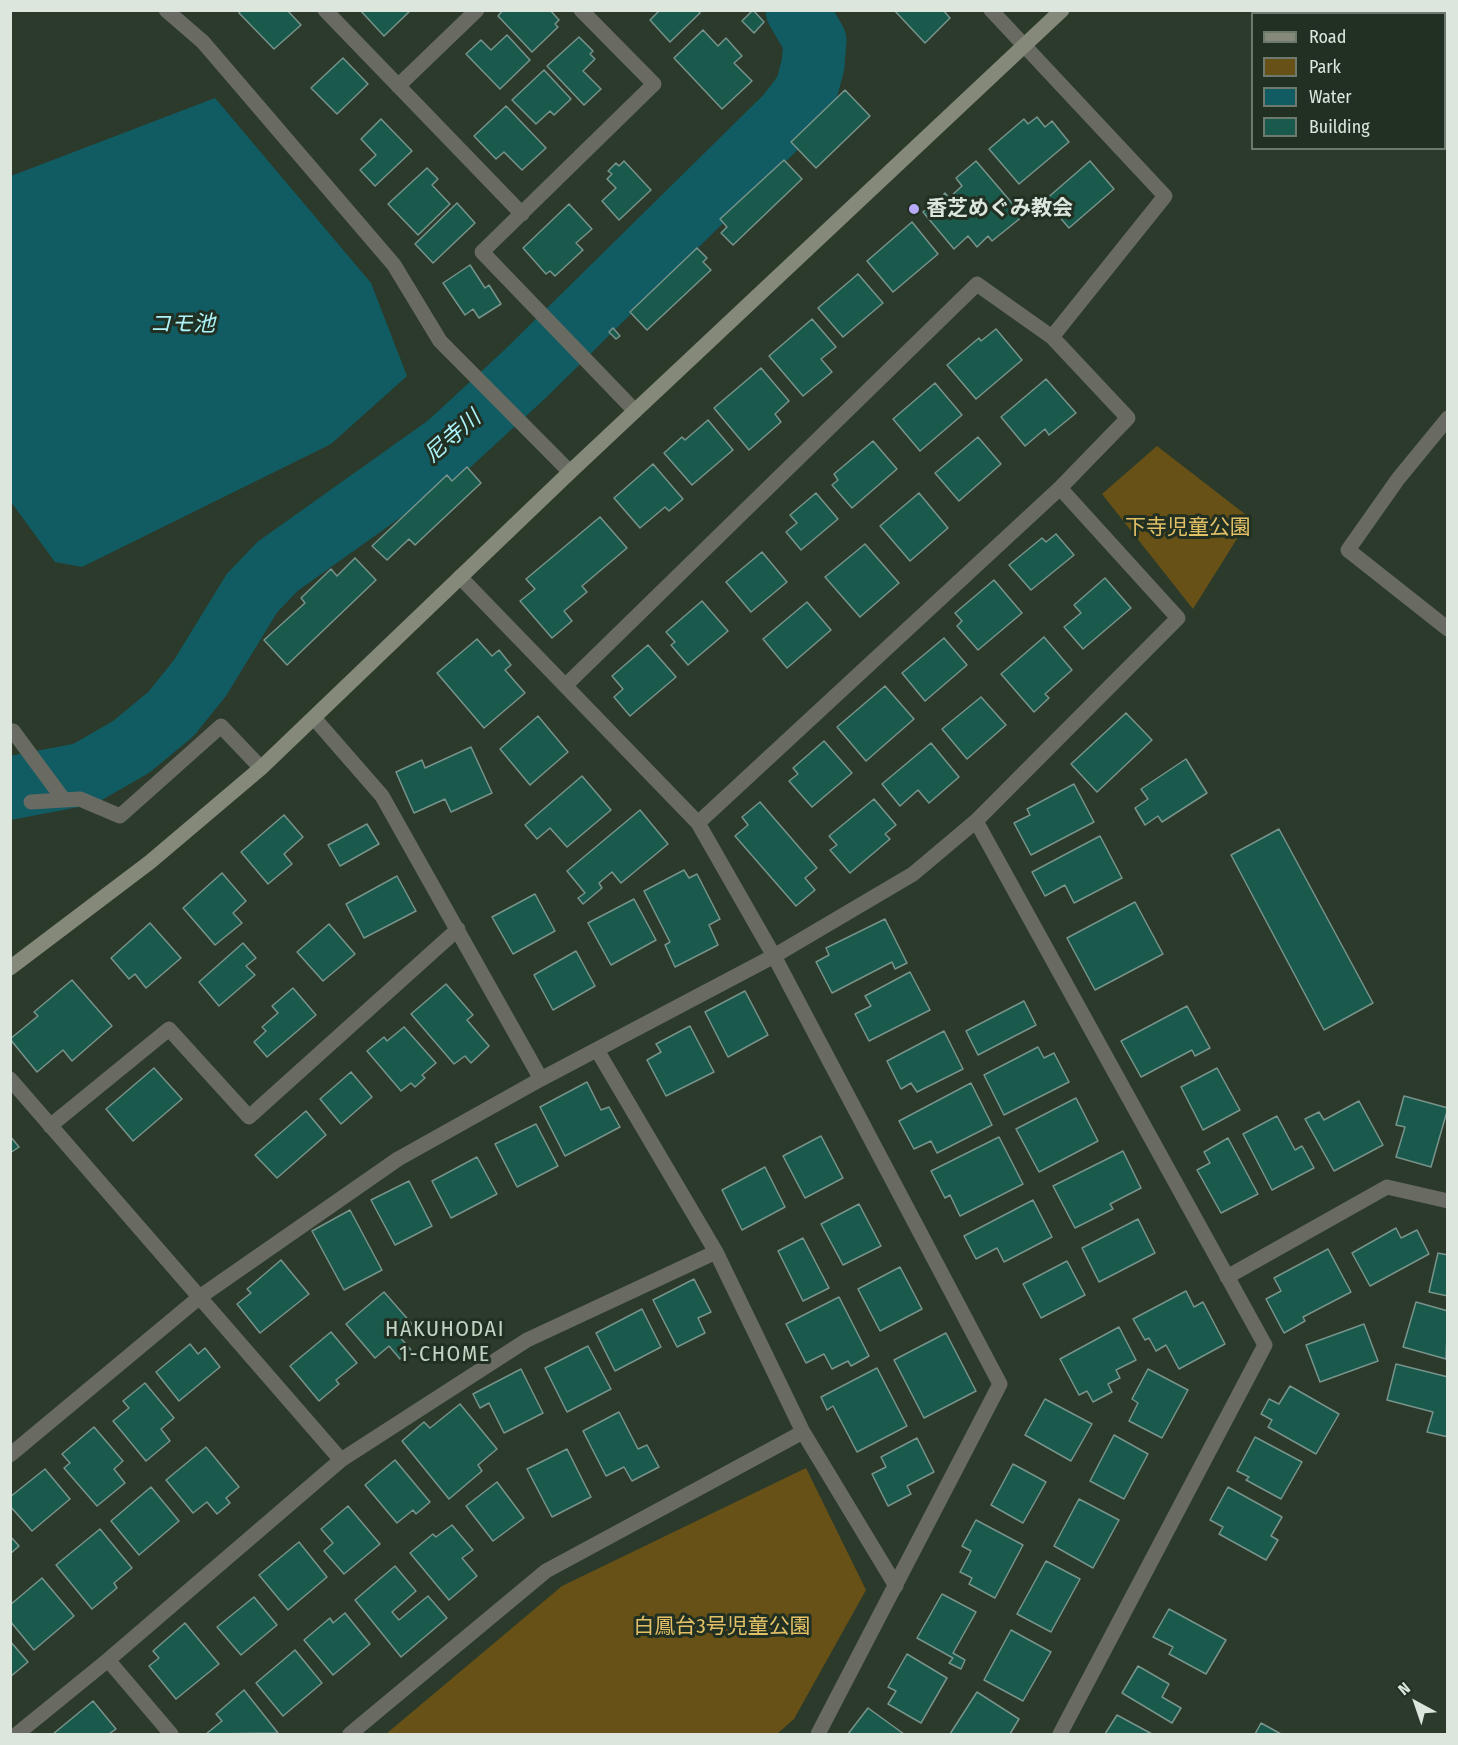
<!DOCTYPE html>
<html>
<head>
<meta charset="utf-8">
<style>
  body { margin:0 }
  #map { position:relative; width:1458px; height:1745px; overflow:hidden; background:#2b3a2b; font-family:"Fira Sans Condensed",sans-serif }
  canvas { display:block }
  .frame { position:absolute; inset:0; border:12px solid #dce6dc; pointer-events:none }
  .legend { position:absolute; left:1251px; top:12px; width:195px; height:138px; box-sizing:border-box; background:#213022; border:2px solid #6c796c; margin:0; padding:8px 10px; list-style:none; font-size:18px; color:#dce6dc }
  .legend li { display:flex; align-items:center; gap:12px; height:30px }
  .legend b { width:30px; border:2px solid #6c796c }
  .north { position:absolute; left:1386px; top:1673px; width:60px; height:60px; -webkit-text-stroke:4px #213022; paint-order:stroke; rotate:320deg; font-size:16px; font-weight:700; line-height:24px; text-align:center; color:#dce6dc }
  .north::after { content:''; display:block; margin:auto; width:21px; height:27px; background:#dce6dc; clip-path:polygon(50% 0,100% 100%,50% 72%,0 100%) }
</style>
</head>
<body>
<div id="map">
<canvas width="1458" height="1745"></canvas>
<div class="frame"></div>
<ul class="legend">
<li><b style="height:8px;background:#85897a"></b>Road</li>
<li><b style="height:16px;background:#675117"></b>Park</li>
<li><b style="height:16px;background:#115c63"></b>Water</li>
<li><b style="height:16px;background:#195a4c"></b>Building</li>
</ul>
<div class="north">N</div>
</div>
<script>
const g = document.querySelector('canvas').getContext('2d');
g.lineJoin = 'round';
function paint(path, color) {
  g.fillStyle = color;
  g.fill(path, 'evenodd');
}
function toPath(rows) {
  const path = new Path2D();
  for (const r of rows) {
    path.moveTo(r[0], r[1]);
    for (let i = 2; i < r.length; i += 2) path.lineTo(r[i], r[i + 1]);
  }
  return path;
}
function stroke(path, color, width, dash) {
  g.strokeStyle = color;
  g.lineWidth = width;
  g.lineCap = dash ? 'butt' : 'round';
  g.setLineDash(dash || []);
  g.stroke(path);
}
function drawText(font, color, halo, rows, align = 'center') {
  g.font = font + ' "Fira Sans Condensed","Noto Sans JP",sans-serif';
  g.lineWidth = 6;
  g.setLineDash([]);
  g.textBaseline = 'middle';
  g.strokeStyle = halo;
  g.fillStyle = color;
  for (const [text, x, y, turn = 0] of rows) {
    g.save();
    g.translate(x, y);
    g.rotate((+turn || 0) * Math.PI / 180);
    g.textAlign = isNaN(turn) ? turn : align;
    if (halo) g.strokeText(text, 0, 0);
    g.fillText(text, 0, 0);
    g.restore();
  }
}
paint(toPath([
  [1157,446,1250,518,1193,609,1102,494],
  [806,1468,866,1590,794,1719,777,1734,386,1734,562,1586]
]), '#675117');
paint(toPath([
  [215,98,371,283,407,376,331,444,82,567,55,562,11,502,11,176]
]), '#115c63');
stroke(toPath([
  [10,788,84,774,131,747,171,714,200,678,252,593,278,566,448,445,525,374,788,115,806,91,813,65,815,41,797,10]
]), '#115c63', 63);
const building = toPath([
  [241,10,287,10,301,25,274,49,239,13,241,10],
  [360,10,411,10,384,36,360,10],
  [503,10,550,10,559,20,555,24,558,27,532,52,498,16,503,10],
  [660,10,698,10,700,13,670,42,650,20,660,10],
  [753,10,764,22,754,33,742,21,753,10],
  [894,10,943,10,950,18,925,43,894,10],
  [703,30,718,46,726,38,742,56,734,63,752,81,722,109,674,58,703,30],
  [507,35,530,60,500,89,466,54,481,40,491,50,507,35],
  [579,37,593,51,590,54,595,59,583,71,601,89,584,105,547,66,579,37],
  [343,58,368,84,337,114,311,88,343,58],
  [544,70,571,99,554,115,550,111,536,124,512,100,544,70],
  [845,90,870,116,816,168,791,142,845,90],
  [506,106,546,148,522,170,504,152,496,159,474,136,506,106],
  [1037,117,1045,127,1052,121,1069,142,1019,184,989,149,1024,119,1028,124,1037,117],
  [381,119,412,151,375,186,360,170,376,155,361,139,381,119],
  [784,160,802,179,733,245,721,233,727,227,720,219,784,160],
  [624,161,651,190,619,220,602,201,616,188,607,179,612,174,608,171,616,163,619,166,624,161],
  [976,161,1023,216,992,241,988,236,977,247,968,236,954,249,923,212,945,193,949,198,962,186,956,178,976,161],
  [1090,161,1114,189,1069,228,1045,200,1090,161],
  [427,168,438,179,432,185,450,204,418,235,388,204,427,168],
  [457,203,475,223,433,263,415,244,457,203],
  [569,204,592,229,576,243,583,250,555,276,550,271,546,274,523,248,569,204],
  [912,222,938,254,893,292,867,261,912,222],
  [697,248,707,258,703,262,711,270,647,330,630,312,697,248],
  [470,265,485,288,489,285,501,304,479,318,473,309,465,315,443,283,470,265],
  [858,274,883,303,843,337,818,308,858,274],
  [812,319,836,347,821,359,832,372,803,396,769,356,812,319],
  [613,328,620,336,616,339,609,332,613,328],
  [996,329,1022,360,976,399,947,365,979,338,981,341,996,329],
  [761,368,789,401,775,414,781,422,749,450,714,408,761,368],
  [1046,379,1076,413,1049,435,1045,429,1025,446,1001,417,1046,379],
  [935,383,962,415,920,451,893,419,935,383],
  [708,420,733,450,692,485,664,453,682,437,685,440,708,420],
  [978,437,1001,464,959,501,935,473,978,437],
  [873,441,897,469,852,508,832,485,838,480,834,474,873,441],
  [653,464,683,499,669,511,665,507,640,528,614,498,653,464],
  [467,467,481,483,415,545,409,539,387,560,372,546,447,475,452,481,467,467],
  [816,493,838,519,801,550,786,532,797,523,790,515,816,493],
  [919,493,948,528,910,561,880,526,919,493],
  [600,517,627,548,582,586,587,592,564,611,572,621,552,638,520,601,535,589,526,579,600,517],
  [1056,534,1074,555,1031,590,1009,565,1042,538,1046,542,1056,534],
  [865,544,899,583,860,617,825,577,865,544],
  [762,552,787,582,751,612,726,582,762,552],
  [355,558,376,580,287,665,264,640,305,603,301,598,331,569,337,576,355,558],
  [1105,578,1131,608,1083,649,1064,627,1081,613,1074,605,1105,578],
  [994,580,1022,613,978,650,957,626,962,621,955,613,994,580],
  [702,601,728,631,688,665,671,645,675,642,666,632,702,601],
  [807,602,831,630,787,668,763,639,807,602],
  [1044,637,1072,670,1045,694,1049,698,1034,712,1001,674,1044,637],
  [944,638,967,665,925,701,902,673,944,638],
  [477,639,492,656,499,650,511,665,505,670,525,693,484,728,437,673,477,639],
  [648,645,676,677,630,716,614,697,623,689,612,676,648,645],
  [885,686,914,719,866,761,837,727,885,686],
  [981,697,1006,725,967,759,942,729,981,697],
  [1126,713,1152,740,1097,792,1071,764,1126,713],
  [538,716,568,752,530,785,500,749,538,716],
  [824,741,852,773,812,807,789,781,798,774,793,768,824,741],
  [931,743,959,777,929,803,918,790,900,806,882,784,931,743],
  [471,747,492,793,451,812,445,799,414,813,396,772,422,760,425,768,471,747],
  [1186,759,1207,793,1162,822,1158,816,1145,825,1135,808,1148,799,1141,789,1186,759],
  [582,776,611,810,567,847,550,828,537,839,525,825,582,776],
  [1074,784,1094,822,1031,855,1014,823,1030,815,1027,809,1074,784],
  [874,799,896,825,885,834,890,839,850,873,830,850,837,845,829,836,874,799],
  [760,802,817,868,805,878,815,890,796,906,735,836,748,825,742,817,760,802],
  [640,810,668,844,621,883,612,872,599,883,602,888,583,904,578,898,585,893,567,871,640,810],
  [284,815,303,837,284,854,292,864,268,884,241,852,284,815],
  [367,824,379,844,340,866,328,845,367,824],
  [1279,829,1373,1003,1324,1030,1231,855,1279,829],
  [1100,836,1122,878,1074,903,1065,885,1045,896,1032,872,1100,836],
  [684,870,689,878,697,874,720,919,709,925,718,945,675,967,665,945,670,942,644,891,684,870],
  [222,873,246,901,233,913,242,923,215,945,183,908,222,873],
  [397,876,416,911,364,938,346,904,397,876],
  [535,894,555,931,513,954,492,917,535,894],
  [634,899,656,940,611,965,588,923,634,899],
  [1135,902,1163,954,1095,990,1067,938,1135,902],
  [885,919,907,963,895,969,892,962,832,993,816,962,829,955,826,948,885,919],
  [150,923,181,958,146,988,135,974,129,979,111,958,150,923],
  [329,924,355,954,323,981,297,952,329,924],
  [243,943,256,958,246,966,255,975,219,1006,199,982,243,943],
  [576,951,595,986,553,1010,534,975,576,951],
  [910,972,930,1010,869,1041,855,1014,871,1006,865,996,910,972],
  [72,980,112,1026,72,1061,63,1050,37,1072,10,1039,38,1016,34,1012,72,980],
  [446,984,473,1015,467,1020,489,1046,471,1063,465,1056,454,1064,411,1014,446,984],
  [293,988,316,1015,267,1057,254,1042,266,1031,262,1027,278,1013,272,1006,293,988],
  [745,991,768,1035,728,1057,705,1012,745,991],
  [1024,1001,1036,1025,978,1055,966,1031,1024,1001],
  [1187,1006,1210,1048,1195,1056,1192,1050,1141,1077,1121,1041,1187,1006],
  [690,1026,714,1072,666,1096,647,1060,661,1052,656,1044,690,1026],
  [404,1027,436,1063,422,1075,425,1078,415,1087,411,1083,401,1091,367,1051,384,1037,387,1041,404,1027],
  [944,1031,963,1069,917,1092,911,1083,901,1089,887,1061,944,1031],
  [1038,1047,1044,1058,1054,1053,1069,1082,1004,1115,984,1075,1038,1047],
  [154,1068,182,1099,133,1141,106,1109,154,1068],
  [1217,1068,1240,1110,1203,1130,1181,1087,1217,1068],
  [351,1072,372,1097,341,1124,320,1099,351,1072],
  [587,1082,601,1110,609,1107,620,1127,565,1156,540,1107,587,1082],
  [971,1083,992,1125,937,1153,931,1141,914,1149,899,1121,971,1083],
  [1404,1096,1448,1108,1431,1167,1396,1157,1405,1127,1396,1125,1404,1096],
  [1076,1098,1098,1141,1039,1172,1016,1129,1076,1098],
  [1359,1101,1383,1145,1334,1171,1305,1119,1319,1112,1324,1120,1359,1101],
  [306,1111,326,1135,277,1178,255,1155,306,1111],
  [1277,1116,1295,1150,1302,1146,1314,1168,1272,1190,1243,1134,1277,1116],
  [536,1124,558,1166,517,1187,495,1144,536,1124],
  [10,1136,19,1147,10,1153,10,1136],
  [821,1136,843,1178,805,1198,783,1156,821,1136],
  [999,1137,1023,1184,960,1216,950,1195,945,1198,931,1171,999,1137],
  [1228,1138,1258,1194,1221,1213,1197,1170,1210,1163,1204,1152,1228,1138],
  [1123,1151,1141,1188,1110,1204,1113,1209,1075,1228,1053,1186,1123,1151],
  [477,1157,497,1194,451,1218,432,1181,477,1157],
  [765,1167,785,1207,742,1230,722,1190,765,1167],
  [409,1181,432,1226,395,1245,371,1200,409,1181],
  [1033,1200,1052,1237,1004,1262,997,1248,976,1259,964,1236,1033,1200],
  [859,1204,881,1246,843,1265,821,1224,859,1204],
  [350,1210,382,1270,344,1290,312,1231,350,1210],
  [1138,1219,1155,1253,1099,1282,1082,1248,1138,1219],
  [1396,1228,1401,1238,1417,1230,1429,1254,1370,1286,1352,1253,1396,1228],
  [803,1238,829,1288,803,1301,778,1251,803,1238],
  [1328,1249,1351,1292,1303,1317,1305,1321,1284,1333,1266,1299,1281,1291,1274,1278,1328,1249],
  [1438,1253,1448,1255,1448,1296,1429,1292,1438,1253],
  [281,1260,309,1294,260,1333,237,1304,251,1293,247,1289,281,1260],
  [1067,1261,1085,1295,1041,1318,1023,1284,1067,1261],
  [900,1267,922,1309,880,1331,858,1289,900,1267],
  [694,1279,711,1312,698,1318,705,1333,677,1347,653,1300,694,1279],
  [1186,1291,1194,1307,1203,1302,1225,1344,1179,1369,1166,1345,1156,1351,1149,1338,1145,1340,1133,1319,1186,1291],
  [384,1292,412,1324,398,1335,411,1350,400,1359,389,1346,375,1358,346,1324,384,1292],
  [839,1297,869,1356,851,1366,848,1361,832,1369,824,1354,806,1363,786,1324,839,1297],
  [1416,1302,1448,1311,1446,1359,1403,1347,1416,1302],
  [642,1309,661,1347,615,1371,596,1333,642,1309],
  [1364,1324,1378,1361,1320,1382,1306,1345,1364,1324],
  [1119,1327,1136,1360,1116,1370,1120,1378,1108,1384,1112,1392,1093,1402,1087,1391,1079,1395,1060,1359,1119,1327],
  [331,1332,357,1363,336,1380,339,1384,319,1401,290,1366,331,1332],
  [946,1333,976,1391,924,1418,894,1360,946,1333],
  [190,1344,198,1354,205,1348,220,1367,179,1401,156,1372,190,1344],
  [588,1346,611,1389,567,1412,545,1368,588,1346],
  [1396,1364,1448,1377,1448,1437,1427,1432,1433,1412,1387,1400,1396,1364],
  [877,1368,907,1426,857,1452,833,1406,827,1410,821,1397,877,1368],
  [521,1369,543,1413,504,1433,489,1403,480,1408,473,1394,521,1369],
  [1148,1369,1188,1390,1162,1438,1129,1421,1138,1403,1132,1399,1148,1369],
  [145,1383,174,1418,161,1429,170,1441,146,1461,113,1421,129,1408,123,1401,145,1383],
  [1290,1386,1339,1414,1316,1454,1268,1427,1272,1420,1261,1414,1269,1399,1279,1404,1290,1386],
  [1045,1399,1092,1424,1071,1461,1025,1435,1045,1399],
  [460,1404,497,1449,478,1465,482,1471,449,1499,402,1441,424,1422,430,1428,460,1404],
  [619,1412,638,1449,647,1445,659,1467,632,1481,624,1467,606,1476,583,1431,619,1412],
  [94,1427,123,1461,114,1469,125,1483,97,1506,64,1468,70,1463,62,1454,94,1427],
  [1114,1435,1148,1454,1124,1499,1090,1481,1114,1435],
  [1255,1437,1302,1462,1281,1499,1246,1480,1249,1477,1237,1471,1255,1437],
  [917,1438,934,1472,907,1486,911,1494,888,1506,872,1474,886,1467,881,1457,917,1438],
  [206,1447,239,1487,226,1498,230,1503,217,1514,207,1502,193,1513,166,1480,206,1447],
  [567,1449,591,1497,552,1517,527,1469,567,1449],
  [395,1460,430,1502,416,1514,413,1510,397,1523,365,1485,395,1460],
  [1013,1464,1046,1482,1023,1523,991,1505,1013,1464],
  [45,1469,70,1499,32,1531,10,1506,10,1497,45,1469],
  [497,1482,524,1518,493,1541,466,1506,497,1482],
  [151,1487,179,1521,139,1555,111,1521,151,1487],
  [1228,1487,1282,1517,1271,1536,1278,1540,1266,1560,1219,1534,1223,1527,1210,1520,1228,1487],
  [1079,1499,1119,1520,1093,1568,1054,1546,1079,1499],
  [348,1506,380,1544,344,1574,324,1551,333,1543,321,1529,348,1506],
  [976,1520,1023,1545,995,1598,969,1584,972,1578,960,1572,971,1551,962,1546,976,1520],
  [452,1525,473,1550,462,1558,477,1576,449,1600,410,1553,433,1534,436,1537,452,1525],
  [100,1529,132,1568,114,1583,117,1588,92,1609,56,1565,100,1529],
  [10,1536,19,1546,10,1554,10,1536],
  [299,1542,327,1577,288,1610,259,1575,299,1542],
  [1046,1561,1080,1579,1051,1632,1017,1614,1046,1561],
  [395,1566,416,1591,392,1612,399,1620,428,1596,447,1618,401,1657,355,1600,395,1566],
  [42,1578,74,1616,34,1650,10,1621,10,1605,42,1578],
  [942,1594,976,1612,953,1653,965,1660,961,1669,949,1663,953,1658,917,1638,942,1594],
  [254,1597,277,1625,241,1655,217,1627,254,1597],
  [1169,1609,1226,1640,1206,1674,1169,1654,1173,1647,1153,1637,1169,1609],
  [345,1613,370,1644,333,1675,304,1640,330,1618,333,1623,345,1613],
  [185,1623,219,1664,176,1699,149,1666,159,1658,153,1651,185,1623],
  [1011,1630,1051,1652,1023,1701,984,1680,1011,1630],
  [10,1641,28,1662,10,1677,10,1641],
  [295,1650,322,1683,283,1716,256,1683,295,1650],
  [907,1654,947,1678,921,1723,888,1704,896,1691,888,1687,907,1654],
  [1138,1666,1169,1684,1162,1697,1181,1708,1172,1723,1122,1693,1138,1666],
  [244,1690,278,1733,206,1734,222,1721,216,1714,244,1690],
  [977,1692,1019,1719,1010,1734,950,1734,977,1692],
  [93,1701,116,1729,109,1734,53,1734,93,1701],
  [868,1708,904,1734,848,1734,868,1708],
  [1117,1715,1152,1734,1105,1734,1117,1715],
  [1261,1723,1281,1734,1255,1734,1261,1723]
]);
paint(building, '#195a4c');
stroke(building, '#78938b', 1.5);
stroke(toPath([
  [166,10,203,42,394,265,440,341,570,472],
  [325,10,522,214],
  [581,10,654,84,482,252,635,411],
  [1396,10,1401,14],
  [1444,44,1448,47],
  [398,86,477,10],
  [1448,418,1398,479,1348,550,1448,629],
  [460,577,698,823,774,956,1000,1384,818,1734],
  [566,685,977,284,1052,337],
  [314,718,382,796,541,1079],
  [13,731,64,800],
  [31,802,80,799,120,816,221,726,261,768],
  [976,821,1265,1345,1060,1734],
  [698,823,1060,488,1128,418,1052,337,1165,196,991,10],
  [597,1050,716,1252,803,1432,896,1586],
  [10,1079,341,1460],
  [50,1126,169,1029,249,1117,458,929],
  [1227,1277,1387,1187,1448,1201],
  [10,1455,201,1296,398,1159,541,1079,774,956,913,874,976,821,1178,618,1060,488],
  [108,1660,171,1734],
  [17,1734,108,1660,341,1460,527,1340,716,1252],
  [350,1734,546,1571,803,1432]
]), '#696b62', 15);
stroke(toPath([
  [10,968,150,862,261,768,570,472,1062,10]
]), '#85897a', 15);
for (const [x, y, r, color] of [
  [914,209,6,"#b7abf8"]
]) {
  const dot = new Path2D();
  dot.arc(x, y, r, 0, 2 * Math.PI);
  g.fillStyle = color;
  g.fill(dot);
  stroke(dot, '#213022', 2);
}
drawText('bold 21px', '#dce6dc', '#213022', [
  ["香芝めぐみ教会",926,209]
], 'left');
drawText('21px', '#e3c066', '#213022', [
  ["下寺児童公園",1188,528],
  ["白鳳台3号児童公園",722,1627]
]);
drawText('italic 22px', '#acf2f8', '#213022', [
  ["コモ池",182,325],
  ["尼寺川",453,437,-41]
]);
g.letterSpacing = '1.5px';
drawText('22px', '#c1d4c1', '#213022', [
  ["HAKUHODAI",445,1330],
  ["1-CHOME",445,1355]
]);
g.letterSpacing = '0px';
</script>
</body>
</html>
